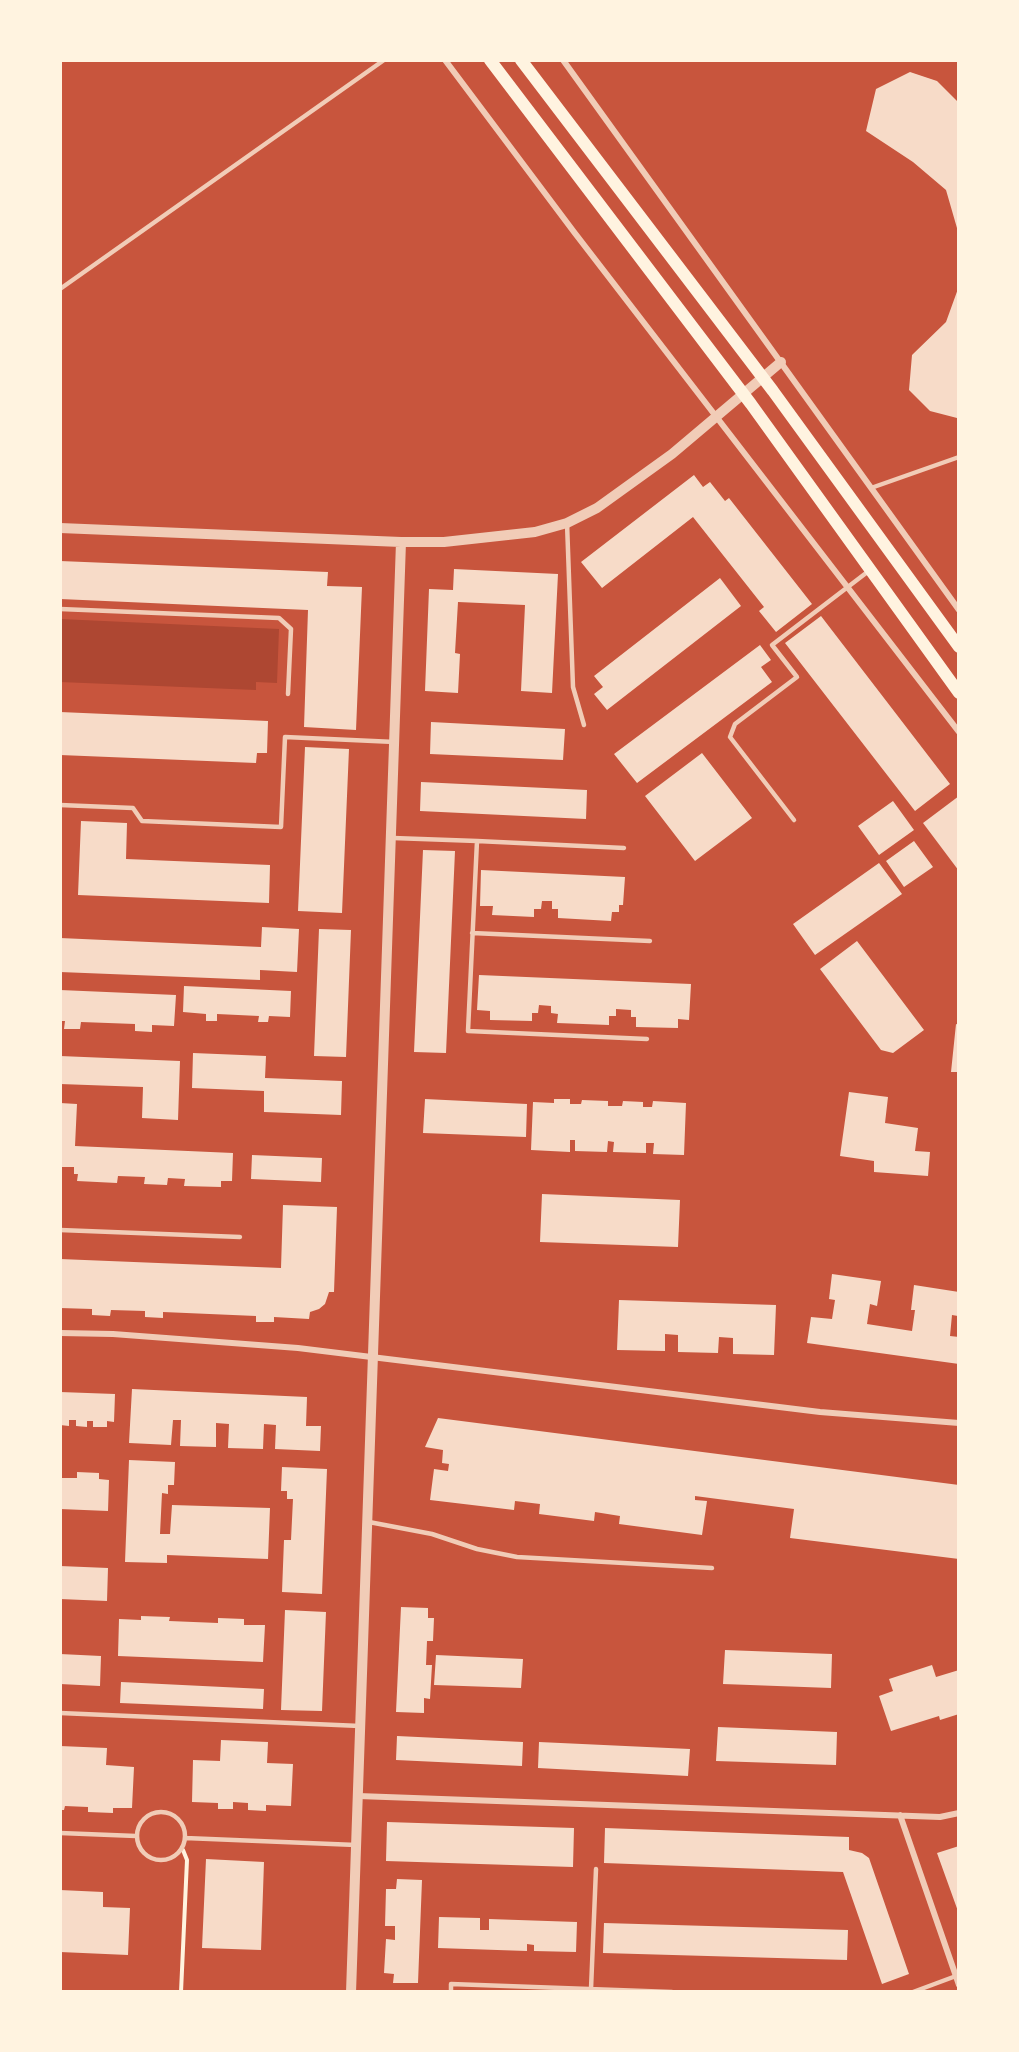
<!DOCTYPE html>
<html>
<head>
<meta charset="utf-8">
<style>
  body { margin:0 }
  #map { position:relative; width:1019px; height:2052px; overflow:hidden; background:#c8553d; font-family:"PT Sans",sans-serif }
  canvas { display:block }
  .frame { position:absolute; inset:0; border:62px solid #fff3e0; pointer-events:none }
</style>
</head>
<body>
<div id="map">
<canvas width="1019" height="2052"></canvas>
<div class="frame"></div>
</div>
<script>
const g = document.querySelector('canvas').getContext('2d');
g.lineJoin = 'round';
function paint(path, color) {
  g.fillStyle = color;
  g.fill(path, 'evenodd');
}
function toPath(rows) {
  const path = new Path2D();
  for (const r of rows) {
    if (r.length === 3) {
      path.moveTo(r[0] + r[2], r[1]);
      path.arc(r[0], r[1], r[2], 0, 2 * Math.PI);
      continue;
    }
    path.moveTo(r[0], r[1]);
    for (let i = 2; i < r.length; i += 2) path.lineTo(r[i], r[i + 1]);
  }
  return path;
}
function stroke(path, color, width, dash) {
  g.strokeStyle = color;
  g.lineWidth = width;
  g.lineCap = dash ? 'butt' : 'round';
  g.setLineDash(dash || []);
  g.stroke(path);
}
paint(toPath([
  [60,619,279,629,277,683,256,682,256,690,60,682]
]), '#ae4732');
paint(toPath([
  [910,72,937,81,959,103,959,235,946,190,913,162,866,131,876,89],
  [959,286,959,417,957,418,930,411,909,390,912,355,946,322],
  [694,475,703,487,710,482,725,501,729,498,812,604,776,632,759,611,764,607,693,517,602,588,581,562],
  [60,561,328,572,327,586,362,587,356,730,304,727,308,610,60,599],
  [454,569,558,574,552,693,521,691,525,605,458,602,455,653,460,654,458,693,425,691,429,589,453,590],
  [720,578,741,606,607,710,594,694,603,687,594,676],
  [821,616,950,784,915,811,785,643],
  [760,645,771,660,761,667,772,682,637,783,614,754],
  [60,712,268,721,267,753,257,753,256,763,60,755],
  [431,722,565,729,563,760,430,754],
  [305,747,349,749,342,913,298,911],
  [702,753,752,818,695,861,645,796],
  [421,782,587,790,586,819,420,811],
  [959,796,959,871,923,823],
  [893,801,914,830,879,855,858,826],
  [81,821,127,823,126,859,270,865,269,903,78,895],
  [914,841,933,867,904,887,886,861],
  [423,850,455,851,446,1053,414,1052],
  [879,863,902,894,815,955,793,924],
  [481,870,625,877,623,905,619,905,619,912,612,912,611,921,558,918,558,909,552,909,552,901,542,901,541,909,534,909,534,917,492,915,493,906,480,906],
  [262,927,299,929,297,972,260,970,260,980,60,972,60,938,261,947],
  [319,929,351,930,346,1057,314,1056],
  [857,941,924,1030,893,1053,881,1050,820,969],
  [479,975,691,984,689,1020,678,1019,678,1028,636,1027,636,1017,631,1017,631,1010,616,1009,616,1016,609,1016,609,1025,557,1023,558,1014,551,1013,551,1006,539,1005,538,1013,532,1013,532,1021,490,1020,490,1011,477,1010],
  [184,986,291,991,290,1017,269,1016,268,1022,258,1022,259,1016,217,1014,217,1021,206,1021,206,1014,183,1012],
  [60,990,176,995,174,1026,152,1025,152,1032,135,1031,135,1024,81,1022,80,1029,64,1029,65,1021,60,1021],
  [956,1024,959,1025,959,1072,951,1072],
  [193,1053,266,1056,265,1078,342,1081,341,1115,264,1112,264,1091,192,1088],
  [60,1056,180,1061,178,1120,142,1118,143,1087,60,1084],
  [849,1092,888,1097,885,1123,918,1128,915,1151,930,1152,928,1176,874,1172,874,1161,840,1156],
  [425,1099,527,1104,526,1137,423,1133],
  [554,1099,570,1099,570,1104,581,1104,582,1100,608,1101,608,1106,622,1106,623,1101,643,1102,643,1107,652,1107,653,1101,686,1103,684,1155,653,1154,654,1143,646,1143,646,1153,613,1152,614,1142,608,1141,607,1152,575,1151,575,1140,570,1140,570,1152,531,1150,533,1102,554,1103],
  [60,1103,77,1104,75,1146,233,1153,232,1181,221,1181,221,1187,184,1186,185,1179,168,1178,167,1185,144,1184,145,1177,118,1176,117,1183,77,1181,78,1174,74,1174,74,1167,60,1167],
  [252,1155,322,1158,321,1182,251,1179],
  [542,1194,680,1200,678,1247,540,1242],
  [283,1205,337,1207,334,1292,329,1292,325,1304,319,1309,310,1312,309,1319,274,1317,274,1322,256,1322,256,1316,163,1312,163,1318,145,1317,145,1311,111,1310,110,1316,92,1315,92,1309,60,1308,60,1259,281,1268],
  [832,1274,881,1281,877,1306,870,1304,867,1324,912,1331,915,1310,911,1310,914,1285,959,1292,958,1316,952,1315,950,1336,959,1337,959,1364,807,1343,811,1317,832,1319,835,1300,829,1299],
  [619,1300,776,1305,774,1355,733,1354,733,1338,719,1337,718,1353,678,1352,678,1335,665,1334,665,1351,617,1350],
  [132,1389,307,1397,306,1426,321,1426,320,1451,275,1449,276,1425,264,1424,263,1449,228,1448,229,1424,216,1423,216,1447,180,1446,181,1420,173,1420,171,1445,129,1443],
  [60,1392,115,1394,114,1422,107,1421,107,1427,93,1427,93,1421,87,1421,87,1427,76,1426,76,1420,69,1420,69,1426,60,1425],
  [438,1418,959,1485,959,1559,790,1538,794,1509,695,1496,695,1500,707,1501,702,1535,619,1524,620,1516,595,1512,594,1521,539,1514,540,1504,515,1501,514,1510,430,1500,434,1469,448,1471,449,1464,442,1463,443,1450,425,1447],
  [129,1460,175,1462,174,1485,168,1485,168,1494,162,1493,160,1534,170,1534,172,1505,270,1508,268,1559,167,1555,167,1563,125,1562],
  [282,1467,327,1469,322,1594,282,1592,284,1540,291,1540,293,1499,287,1499,287,1491,281,1491],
  [60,1471,62,1471,62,1478,77,1478,77,1472,99,1473,99,1479,109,1480,108,1511,60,1509],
  [60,1566,108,1568,107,1601,60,1599],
  [401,1607,428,1608,428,1618,434,1618,433,1641,427,1641,426,1665,432,1665,430,1699,424,1698,424,1713,396,1712],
  [285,1610,326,1612,322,1711,281,1710],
  [141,1616,170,1617,169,1621,218,1623,218,1618,244,1619,244,1625,265,1625,263,1662,118,1656,119,1619,141,1620],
  [725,1650,832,1654,831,1688,723,1684],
  [60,1654,101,1656,100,1686,60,1684],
  [436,1655,523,1659,521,1688,434,1685],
  [932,1665,936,1677,959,1670,959,1714,940,1720,939,1716,891,1731,879,1696,893,1691,889,1679],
  [121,1682,264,1689,263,1709,120,1703],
  [718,1727,837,1732,836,1765,716,1761],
  [397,1736,523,1742,522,1766,396,1760],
  [221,1740,268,1742,267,1763,293,1764,291,1806,266,1805,266,1811,248,1810,248,1803,233,1802,233,1809,218,1809,218,1803,192,1802,193,1760,220,1761],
  [539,1742,690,1749,688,1776,538,1768],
  [60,1746,107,1748,106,1765,134,1767,132,1808,113,1808,113,1813,88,1812,88,1807,65,1806,64,1810,60,1810],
  [387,1822,574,1828,573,1867,386,1861],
  [605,1828,849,1837,849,1850,862,1853,869,1858,909,1974,882,1984,843,1872,604,1863],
  [959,1846,959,1914,937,1853],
  [206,1859,264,1862,261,1950,202,1948],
  [397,1879,422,1880,418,1983,393,1983,394,1974,384,1973,386,1939,395,1940,395,1926,385,1926,386,1889,396,1889],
  [60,1890,103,1892,103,1907,130,1908,128,1955,60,1952],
  [439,1917,480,1918,480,1930,489,1930,489,1919,577,1922,576,1952,534,1951,534,1945,527,1944,527,1951,438,1948],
  [604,1923,848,1930,847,1960,603,1953]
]), '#f7dbc8');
stroke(toPath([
  [181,1992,187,1860,183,1850]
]), '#fff3e0', 4);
stroke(toPath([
  [60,289,384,60],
  [871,488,959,457],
  [567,523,573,687,584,725],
  [60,609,279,618,291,629,288,694],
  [60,805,133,808,142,821,281,827,285,737,395,742],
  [794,820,730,737,735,724,797,677,772,645,870,570],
  [393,838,477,841,468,1031,647,1039],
  [477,841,624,848],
  [472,933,650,941],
  [60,1230,240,1237],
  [369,1522,432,1534,477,1549,517,1557,712,1568],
  [60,1713,360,1726],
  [161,1836,24],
  [60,1833,136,1836],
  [185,1838,356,1845],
  [591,1989,596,1869],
  [451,1992,451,1984,672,1992],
  [913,1992,956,1976]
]), '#f1ccb7', 4.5);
stroke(toPath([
  [445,60,574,232,959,732],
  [563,60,959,610],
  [60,1333,113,1334,298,1348,820,1412,959,1423],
  [358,1796,940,1817,959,1813],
  [900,1815,959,1985]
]), '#f1ccb7', 6);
stroke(toPath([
  [60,528,401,542,444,542,535,532,567,523,597,508,672,454,781,362],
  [351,1992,401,542]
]), '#f1ccb7', 10);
stroke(toPath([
  [490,60,751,404,959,693],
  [521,60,773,391,959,647]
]), '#fff3e0', 12);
</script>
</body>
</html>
